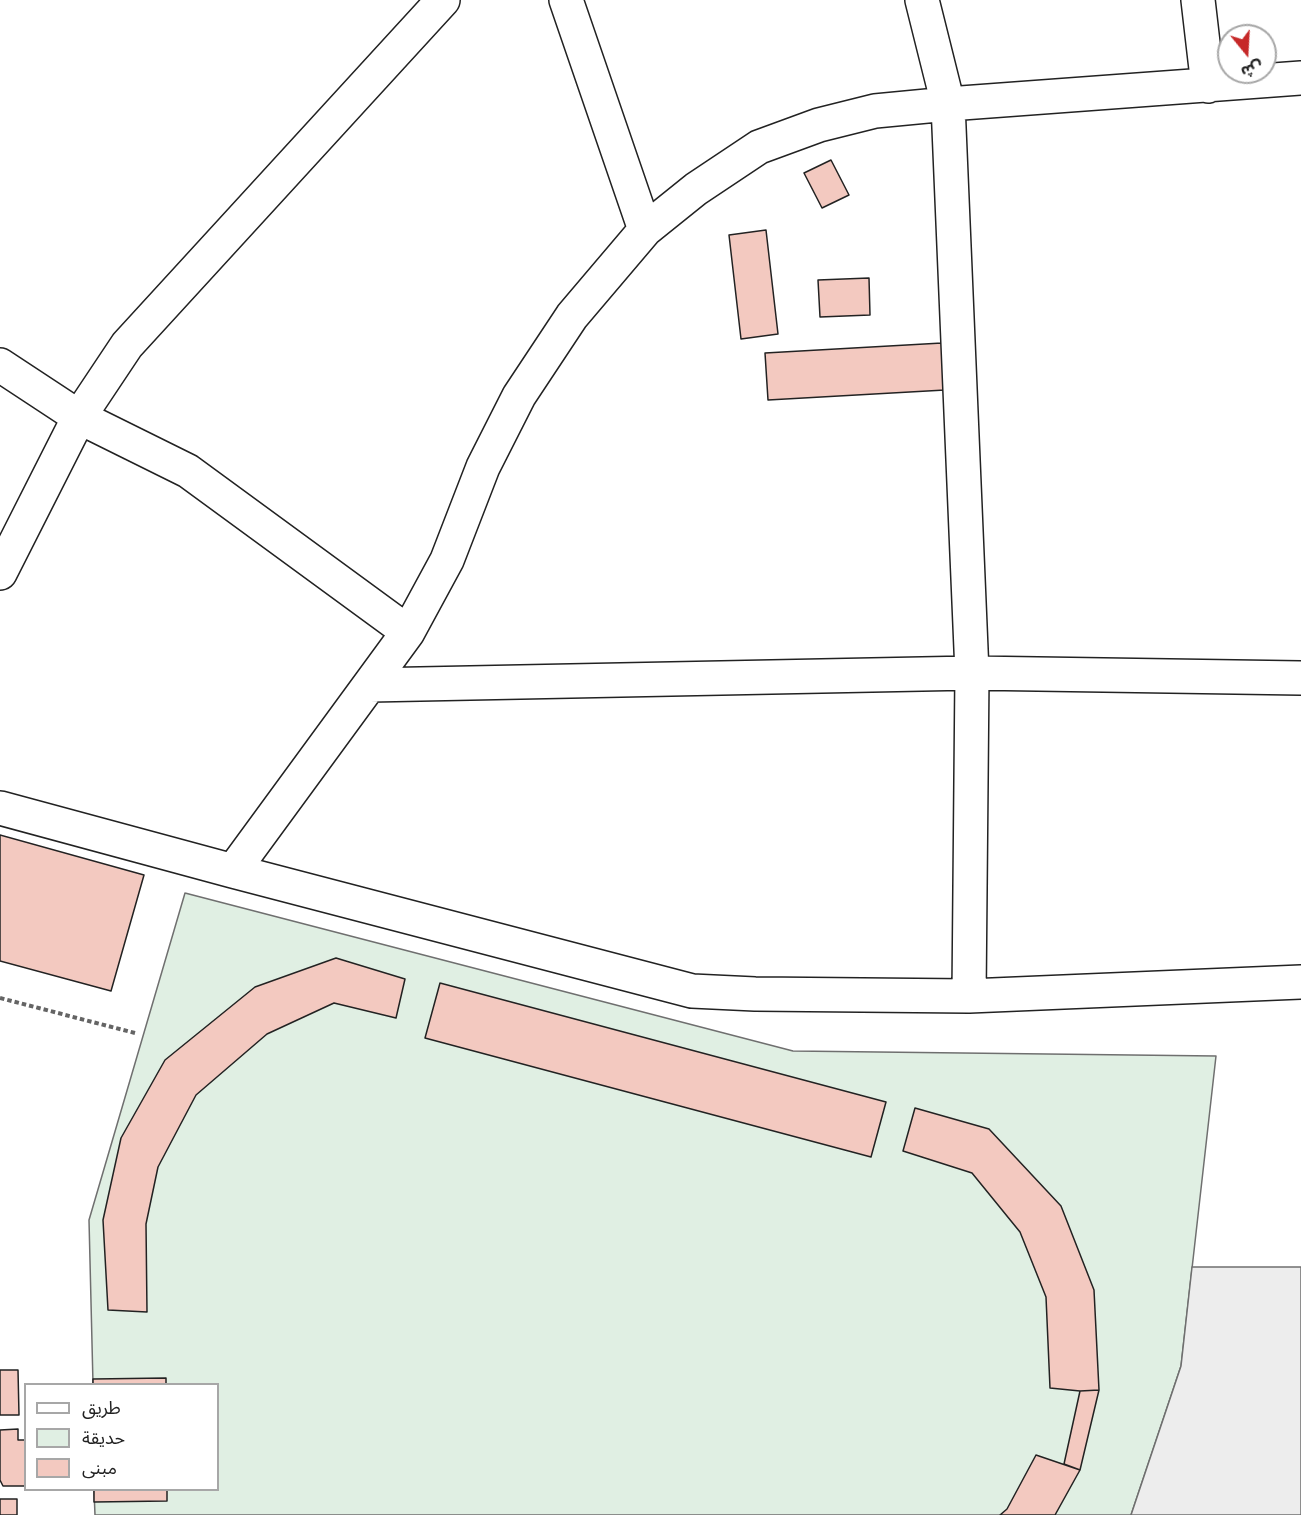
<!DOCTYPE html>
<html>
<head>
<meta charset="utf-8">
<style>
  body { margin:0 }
  #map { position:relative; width:1301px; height:1515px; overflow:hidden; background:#fff; font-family:"Times New Roman","Noto Sans Arabic",serif }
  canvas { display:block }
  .legend { position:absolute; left:24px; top:1383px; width:195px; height:108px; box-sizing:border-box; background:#fff; border:2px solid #a7a7a7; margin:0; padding:8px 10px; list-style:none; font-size:18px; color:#222 }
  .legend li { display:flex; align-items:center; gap:12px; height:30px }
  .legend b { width:30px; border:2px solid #a7a7a7 }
  .north { position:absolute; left:1217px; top:24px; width:60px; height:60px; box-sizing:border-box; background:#fff; border:2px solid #a7a7a7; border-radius:50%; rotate:162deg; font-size:16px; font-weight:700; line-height:24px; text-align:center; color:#222 }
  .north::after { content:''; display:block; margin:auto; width:21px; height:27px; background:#c62828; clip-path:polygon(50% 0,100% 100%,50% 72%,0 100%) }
</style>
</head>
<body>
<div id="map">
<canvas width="1301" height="1515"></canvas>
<ul class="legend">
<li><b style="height:8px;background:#fff"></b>طريق</li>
<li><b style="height:16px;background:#e0efe3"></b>حديقة</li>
<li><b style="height:16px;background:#f3c9c0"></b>مبنى</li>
</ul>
<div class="north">ش</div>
</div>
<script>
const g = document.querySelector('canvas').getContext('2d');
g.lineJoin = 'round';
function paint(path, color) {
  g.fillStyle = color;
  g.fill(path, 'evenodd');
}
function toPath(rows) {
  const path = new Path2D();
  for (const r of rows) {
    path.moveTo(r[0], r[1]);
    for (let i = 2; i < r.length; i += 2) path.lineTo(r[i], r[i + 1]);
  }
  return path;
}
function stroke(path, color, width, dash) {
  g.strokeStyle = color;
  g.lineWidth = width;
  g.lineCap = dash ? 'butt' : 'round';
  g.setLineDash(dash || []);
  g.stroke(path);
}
const green = toPath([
  [185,893,793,1051,1216,1056,1181,1366,1131,1515,95,1515,94,1490,218,1490,218,1384,93,1384,89,1220,185,893]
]);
paint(green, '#e0efe3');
stroke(green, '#6f6f6f', 1.5);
const parking = toPath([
  [1192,1267,1301,1267,1301,1515,1131,1515,1181,1366,1192,1267]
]);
paint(parking, '#ededed');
stroke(parking, '#6f6f6f', 1.5);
const building = toPath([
  [831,160,849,195,822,208,804,173,831,160],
  [766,230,778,334,741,339,729,235,766,230],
  [869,278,870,315,820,317,818,280,869,278],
  [942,343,945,390,768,400,765,353,942,343],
  [0,835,144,875,111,991,0,961,0,835],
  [336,958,405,979,396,1018,334,1003,267,1034,196,1095,158,1167,146,1224,147,1312,108,1310,103,1220,121,1138,165,1060,255,987,336,958],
  [440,983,886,1102,871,1157,425,1038,440,983],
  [915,1108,989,1129,1061,1206,1094,1290,1099,1390,1080,1391,1050,1388,1046,1297,1020,1232,972,1173,903,1151,915,1108],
  [0,1370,18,1370,19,1415,0,1415,0,1370],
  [166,1378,166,1384,93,1384,93,1379,166,1378],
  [1099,1390,1080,1470,1064,1464,1080,1391,1099,1390],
  [18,1429,18,1440,26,1440,26,1486,3,1486,0,1480,0,1430,18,1429],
  [1036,1455,1080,1470,1055,1515,1000,1515,1007,1509,1036,1455],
  [94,1490,167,1490,167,1501,94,1502,94,1490],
  [0,1499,17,1499,17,1515,0,1515,0,1499]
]);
paint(building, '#f3c9c0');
stroke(building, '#222', 1.5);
const minor = toPath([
  [566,0,645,230],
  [922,0,948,104,972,673,969,996],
  [1198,0,1208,86],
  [0,365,79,417,127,345,443,0],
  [0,573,79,417,188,471,408,632],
  [370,685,972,673,1301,678],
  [0,808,233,871,692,991,755,994,969,996,1301,982],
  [233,871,408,632,447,560,483,467,519,396,572,316,645,230,696,189,759,147,819,125,875,111,948,104,1301,78]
]);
stroke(minor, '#222', 36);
stroke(toPath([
  [0,998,135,1033]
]), '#646464', 4, [4.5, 3]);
stroke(minor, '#fff', 33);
</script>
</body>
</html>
